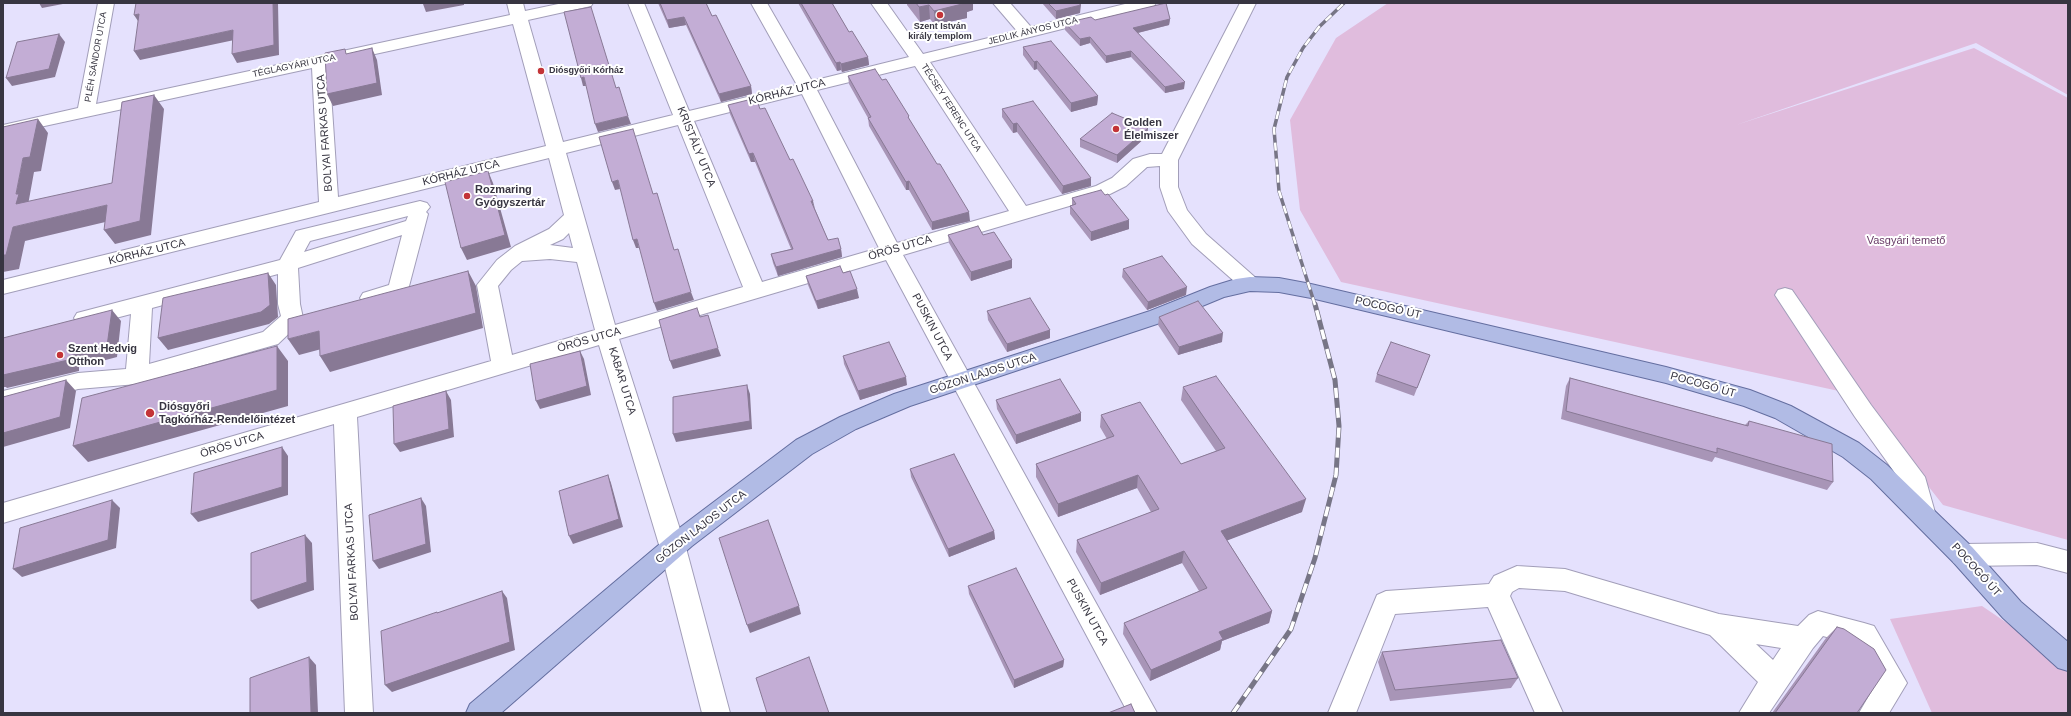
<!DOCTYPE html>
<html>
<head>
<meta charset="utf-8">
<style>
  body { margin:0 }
  #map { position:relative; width:2071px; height:716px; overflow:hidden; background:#e5e1fd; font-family:Helvetica,sans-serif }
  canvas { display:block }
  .frame { position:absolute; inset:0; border:4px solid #373541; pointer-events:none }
</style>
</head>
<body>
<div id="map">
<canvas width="2071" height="716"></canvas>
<div class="frame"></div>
</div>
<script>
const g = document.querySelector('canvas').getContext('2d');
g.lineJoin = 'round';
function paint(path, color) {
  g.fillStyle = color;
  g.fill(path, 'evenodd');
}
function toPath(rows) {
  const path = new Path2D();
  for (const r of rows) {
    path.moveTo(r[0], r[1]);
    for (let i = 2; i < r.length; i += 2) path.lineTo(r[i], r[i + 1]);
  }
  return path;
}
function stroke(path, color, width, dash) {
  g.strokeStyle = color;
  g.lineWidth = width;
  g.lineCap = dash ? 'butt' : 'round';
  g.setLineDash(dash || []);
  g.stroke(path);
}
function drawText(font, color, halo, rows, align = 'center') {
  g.font = font + ' Helvetica,sans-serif';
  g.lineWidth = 4;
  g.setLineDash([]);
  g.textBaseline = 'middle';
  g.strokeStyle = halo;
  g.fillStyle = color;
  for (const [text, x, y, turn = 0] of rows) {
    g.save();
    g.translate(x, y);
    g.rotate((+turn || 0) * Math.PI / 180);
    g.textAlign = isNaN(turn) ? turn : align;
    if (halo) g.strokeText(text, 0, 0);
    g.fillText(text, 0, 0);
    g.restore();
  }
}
paint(toPath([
  [1388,3,2068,3,2068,95,1976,43,1736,125,1974,48,2068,98,2068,540,1943,505,1857,395,1341,282,1300,210,1290,120,1336,38],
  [1982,606,2038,644,2068,670,2068,713,1932,713,1890,619]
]), '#e0bcdd');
const minor = toPath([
  [98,3,114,3,96,104,510,15,507,3,523,3,525,11,563,3,593,3,591,6,528,20,563,142,673,115,628,3,644,3,689,111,797,85,751,3,767,3,812,81,909,57,871,3,887,3,923,54,1017,31,993,3,1010,3,1031,27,1129,3,1156,3,1154,6,930,62,1026,206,1096,186,1112,178,1133,159,1150,154,1162,154,1240,3,1256,3,1178,160,1178,187,1187,210,1206,234,1257,279,1260,284,1257,289,1250,291,1243,289,1192,244,1168,211,1160,187,1160,166,1147,167,1126,186,1110,194,903,255,1157,713,1128,713,886,260,619,339,686,548,730,713,702,713,660,548,599,345,357,417,373,713,345,713,334,424,3,523,3,503,491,361,477,285,497,260,515,246,549,229,564,215,549,158,3,294,3,280,319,202,312,68,3,135,3,125,78,108,98,3],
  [513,24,546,146,338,197,329,64,513,24],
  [915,66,1009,211,897,243,817,90,915,66],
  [802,94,879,248,762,282,694,121,802,94],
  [678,125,743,287,615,325,566,153,678,125],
  [569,233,573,248,550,245,563,239,569,233],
  [550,259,577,262,595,330,512,355,498,286,511,270,522,261,550,259],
  [420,201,427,203,430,207,426,212,428,214,408,290,405,295,370,305,363,303,360,298,363,293,389,285,402,235,298,268,300,304,303,318,300,323,278,344,137,384,78,389,3,409,3,391,78,373,126,369,131,314,85,326,77,323,74,318,77,313,280,260,296,231,420,201],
  [408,216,406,221,304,252,310,241,408,216],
  [278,274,278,304,281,316,263,332,149,364,152,308,278,274],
  [1785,288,1792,290,1871,405,1925,477,1936,516,1933,523,1924,526,1915,523,1912,516,1905,487,1855,417,1775,295,1778,290,1785,288],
  [2037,543,2068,551,2068,573,2037,565,1963,566,1954,563,1950,555,1954,547,1963,544,2037,543],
  [1517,566,1565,569,1719,614,1798,626,1809,615,1818,611,1864,623,1874,626,1907,683,1889,713,1859,713,1877,682,1855,645,1823,636,1813,648,1769,713,1739,713,1758,682,1710,635,1565,591,1519,588,1512,592,1510,596,1563,713,1535,713,1488,607,1395,614,1356,713,1328,713,1377,595,1386,591,1489,584,1494,576,1517,566],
  [1756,644,1781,648,1773,660,1756,644]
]);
const major = toPath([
  [1250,277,1279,278,1311,284,1666,367,1750,390,1791,406,1859,443,1887,465,1972,547,2021,602,2068,642,2068,671,2058,668,2003,618,1954,563,1871,479,1843,457,1775,418,1744,406,1666,383,1311,298,1279,292,1250,291,1224,297,1166,321,910,406,856,429,812,454,692,546,501,713,466,713,470,704,674,532,796,440,840,417,894,394,1150,311,1210,287,1236,279,1250,277]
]);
stroke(minor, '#a29eb9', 2);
stroke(major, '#646ea0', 2);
paint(minor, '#fff');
paint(major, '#b1bbe5');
const railFar1 = toPath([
  [1315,305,1279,191,1274,129,1287,77,1303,48,1319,27,1344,3]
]);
const rail = toPath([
  [1233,713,1291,629,1315,558,1336,475,1339,426,1335,380,1315,304]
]);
stroke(railFar1, '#777586', 3.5);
stroke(rail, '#777586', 5);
stroke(railFar1, '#fff', 2.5, [8]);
stroke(rail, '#fff', 3.5, [10]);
paint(toPath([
  [658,3,706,3,712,16,751,86,752,94,721,102,686,25,669,28],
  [798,3,832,3,849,32,868,57,869,65,842,72,841,70,837,71],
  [907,3,973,3,973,10,967,12,967,18,935,25,930,19,920,22,907,5],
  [1042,3,1078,3,1080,13,1056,19],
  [1170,19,1169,25,1138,33,1184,89,1165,93,1131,57,1106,63,1090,43,1080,46,1065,30,1065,23,1095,20],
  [1023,47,1098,96,1097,105,1071,112,1037,69,1034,70,1023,55],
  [848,76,882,80,909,116,909,119,970,221,932,230,909,190,906,190,869,126,868,118,849,84],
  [728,105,760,109,790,160,815,209,828,240,841,249,842,257,778,276,773,263,771,254,791,249,755,162,751,162,730,114],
  [1002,109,1091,186,1062,194,1017,132,1013,133,1002,117],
  [1148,128,1147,136,1117,163,1080,147,1080,139],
  [1072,198,1129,229,1091,241,1070,214,1070,206,1072,205],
  [948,235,983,235,1012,260,1012,268,971,281,949,243],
  [1123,269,1186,295,1147,310,1122,277],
  [843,273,859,298,818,309,808,285,806,276],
  [987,311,1050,330,1050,338,1007,352,988,320],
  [1159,317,1222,342,1178,355,1158,325],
  [1430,355,1414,396,1375,382,1377,374],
  [843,356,907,385,860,400,844,364],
  [1570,378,1745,425,1749,421,1833,482,1827,490,1715,457,1712,462,1561,419,1566,386],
  [1183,387,1302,512,1227,540,1272,611,1269,623,1222,641,1220,650,1150,681,1123,634,1124,623,1199,591,1182,563,1100,595,1076,552,1077,540,1151,512,1137,488,1058,517,1036,477,1036,464,1107,439,1100,427,1101,415,1181,464,1216,451,1181,400],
  [996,400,1081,421,1016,444,997,409],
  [910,469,994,531,995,539,949,557,911,477],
  [968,586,1064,660,1063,667,1014,688,969,594],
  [1837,627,1857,713,1772,713,1826,638],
  [1382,652,1518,678,1511,688,1390,701,1378,662]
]), '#a895b7');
paint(toPath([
  [39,3,68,3,42,8],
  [273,3,278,3,279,55,237,63,232,54],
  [430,3,464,3,464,5,426,12,423,4],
  [962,3,973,3,973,10,967,12,967,18,935,25,934,11],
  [929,5,930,19,920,22,919,7],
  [1081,5,1080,13,1056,19,1056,11],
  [139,14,140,24,134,15],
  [684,17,686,25,669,28,667,20],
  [1170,19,1169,25,1133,34,1133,28],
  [233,30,239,39,140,60,134,51],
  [59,34,65,42,55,77,12,86,6,78],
  [1090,37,1090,43,1080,46,1080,39],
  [372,48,377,60,382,95,333,106,327,94],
  [1131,51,1131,57,1106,63,1106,56],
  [868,57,869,65,842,72,841,64],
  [1037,61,1037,69,1034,70,1034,62],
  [840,62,841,70,837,71,836,63],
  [584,77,586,86,583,86,581,78],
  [1185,82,1184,89,1165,93,1165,87],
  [751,86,752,94,721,102,719,94],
  [154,95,164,109,151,235,115,244,104,230],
  [1098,96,1097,105,1071,112,1071,103],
  [628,116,631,124,598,132,595,124],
  [38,119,48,133,41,171,34,172,28,205,16,204,16,194,23,158],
  [1017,123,1017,132,1013,133,1013,124],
  [1148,128,1147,136,1117,163,1117,155],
  [753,153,755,162,751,162,749,154],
  [488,171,493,183,511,247,467,260,461,248],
  [1091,178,1091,186,1062,194,1063,186],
  [618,180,620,189,615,190,612,182],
  [909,181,909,190,906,190,906,182],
  [811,201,813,201,815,209],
  [107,205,118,219,25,241,19,269,3,272,3,255,13,227],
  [969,212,970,221,932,230,932,222],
  [1129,220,1129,229,1091,241,1091,232],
  [637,239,639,248,636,248,633,240],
  [841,249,842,257,778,276,776,267],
  [1012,260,1012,268,971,281,971,272],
  [468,271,476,286,483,328,330,372,320,356],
  [268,273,276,285,278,317,269,324,168,350,158,338],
  [1187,287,1186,295,1147,310,1148,302],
  [857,289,859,298,818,309,816,301],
  [691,292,694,300,657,311,654,303],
  [112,310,121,321,117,357,79,367,79,371,7,388,6,387,3,387,3,375],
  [1050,330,1050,338,1007,352,1007,344],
  [319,331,329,347,299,355,288,339],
  [1223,333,1222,342,1178,355,1179,347],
  [277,346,288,361,288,406,88,462,73,446],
  [718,348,721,356,673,369,670,361],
  [580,351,584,359,591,395,540,409,536,401],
  [906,377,907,385,860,400,858,391],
  [66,380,76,391,70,428,3,447,3,433],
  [747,385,750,394,752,429,676,442,673,434],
  [446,391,451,400,454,437,400,452,394,444],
  [1081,413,1081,421,1016,444,1016,435],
  [282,447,288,456,288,495,198,522,191,514],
  [608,475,611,483,623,527,573,544,569,536],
  [1138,475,1137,488,1058,517,1058,504],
  [421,498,426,506,431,552,379,569,373,561],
  [1306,499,1302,512,1218,544,1221,531],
  [112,500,120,508,116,548,22,577,13,569],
  [994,531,995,539,949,557,948,549],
  [305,535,312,543,314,590,258,609,251,601],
  [1184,551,1182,563,1100,595,1101,583],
  [502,591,507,598,515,650,392,692,385,685],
  [799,606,801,614,750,633,747,625],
  [1272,611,1269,623,1222,641,1220,650,1150,681,1151,670,1219,632],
  [309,657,316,665,318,713,311,713],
  [1064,660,1063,667,1014,688,1014,680]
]), '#887995');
const building = toPath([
  [136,3,273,3,274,45,232,54,233,30,134,51,139,14,134,15,136,3],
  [660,3,706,3,712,16,716,15,751,86,719,94,684,17,667,20,660,3],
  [801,3,832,3,849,32,852,31,868,57,841,64,840,62,836,63,801,3],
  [916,3,966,3,934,11,929,5,919,7,916,3],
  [1048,3,1078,3,1081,5,1056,11,1048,3],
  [1166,3,1170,19,1133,28,1185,82,1165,87,1131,51,1106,56,1090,37,1080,39,1065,23,1091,17,1095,20,1166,3],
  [591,7,616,88,619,87,628,116,595,124,584,77,581,78,564,12,591,7],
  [59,34,49,69,6,78,17,42,59,34],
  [1051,41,1098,96,1071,103,1037,61,1034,62,1023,47,1051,41],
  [372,48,377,83,327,94,325,53,345,49,346,54,372,48],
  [875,69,882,80,886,79,909,116,908,117,937,164,940,164,969,212,932,222,909,181,906,182,868,118,871,117,848,76,875,69],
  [154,95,140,221,104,230,107,205,13,227,6,255,3,255,3,127,38,119,30,157,23,158,16,194,19,194,16,204,112,183,122,102,154,95],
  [756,98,760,109,765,108,790,160,793,159,813,201,811,201,828,240,838,238,841,249,776,267,771,254,793,249,753,153,749,154,728,105,756,98],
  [1033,101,1091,178,1063,186,1017,123,1013,124,1002,109,1033,101],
  [1112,113,1148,128,1117,155,1080,139,1112,113],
  [633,129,653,194,657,193,674,250,678,249,691,292,654,303,637,239,633,240,618,180,612,182,599,137,633,129],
  [488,171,505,235,461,248,445,182,488,171],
  [1101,190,1105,195,1108,194,1129,220,1091,232,1070,206,1076,204,1072,198,1101,190],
  [978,226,983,235,994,232,1012,260,971,272,948,235,978,226],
  [1162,256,1187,287,1148,302,1123,269,1162,256],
  [840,266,843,273,850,271,857,289,816,301,806,276,840,266],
  [468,271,476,313,320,356,319,331,288,339,288,319,468,271],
  [268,273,270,305,261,312,158,338,163,298,268,273],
  [1030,298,1050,330,1007,344,987,311,1030,298],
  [1198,301,1223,333,1179,347,1159,317,1198,301],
  [697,308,700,317,708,315,718,348,670,361,659,320,697,308],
  [112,310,107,346,69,356,68,360,3,375,3,338,112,310],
  [889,342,906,377,858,391,843,356,889,342],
  [1391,342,1430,355,1417,388,1377,374,1391,342],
  [277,346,277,390,73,446,82,398,277,346],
  [580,351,587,386,536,401,530,364,580,351],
  [1216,376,1306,499,1221,531,1272,611,1219,632,1223,639,1151,670,1124,623,1207,588,1184,551,1101,583,1077,540,1159,509,1138,475,1058,504,1036,464,1114,436,1101,415,1140,402,1181,464,1225,448,1183,387,1216,376],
  [1570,378,1748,426,1749,421,1832,444,1833,482,1717,448,1717,453,1566,411,1570,378],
  [1060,379,1081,413,1016,435,996,400,1060,379],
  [66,380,60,417,3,433,3,397,66,380],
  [747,385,750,421,673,434,673,397,747,385],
  [446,391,449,429,394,444,393,406,446,391],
  [282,447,282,487,191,514,194,473,282,447],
  [954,454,994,531,948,549,910,469,954,454],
  [608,475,619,519,569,536,559,491,608,475],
  [421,498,426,544,373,561,369,515,421,498],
  [112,500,108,540,13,569,20,528,112,500],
  [768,520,799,606,747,625,719,538,768,520],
  [305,535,307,582,251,601,251,553,305,535],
  [1016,568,1064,660,1014,680,968,586,1016,568],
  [502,591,510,642,385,685,381,631,437,612,437,613,502,591],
  [1837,627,1844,629,1874,649,1886,670,1857,713,1775,713,1837,627],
  [1501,640,1518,678,1395,690,1382,652,1501,640],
  [309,657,311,713,250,713,250,678,309,657],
  [809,657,829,713,767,713,756,678,809,657],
  [1131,704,1135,713,1108,713,1131,704]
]);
paint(building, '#c3add5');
stroke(building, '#887995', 1);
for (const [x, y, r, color] of [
  [940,15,4,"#c33437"],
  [541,71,4,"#c33437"],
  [1116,129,4,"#c33437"],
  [467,196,4,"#c33437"],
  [60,355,4,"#c33437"],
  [150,413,5,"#c33437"]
]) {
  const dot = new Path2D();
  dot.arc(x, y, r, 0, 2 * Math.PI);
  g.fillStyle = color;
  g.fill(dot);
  stroke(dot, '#fff', 1.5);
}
drawText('bold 9px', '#373541', '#fff', [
  ["Szent István",940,27],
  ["király templom",940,37],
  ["Diósgyőri Kórház",549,71,"left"]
]);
drawText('9px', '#373541', '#fff', [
  ["JEDLIK ÁNYOS UTCA",1033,31,-14],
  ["PLÉH SÁNDOR UTCA",96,57,-80],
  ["TÉGLAGYÁRI UTCA",294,66,-12],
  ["TÉCSEY FERENC UTCA",951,108,57]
]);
drawText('11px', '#373541', '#fff', [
  ["KÓRHÁZ UTCA",787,92,-14],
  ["BOLYAI FARKAS UTCA",325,133,-94],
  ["KRISTÁLY UTCA",696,147,68],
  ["KÓRHÁZ UTCA",461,173,-14],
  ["ÖRÖS UTCA",900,248,-16],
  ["KÓRHÁZ UTCA",147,252,-14],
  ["POCOGÓ ÚT",1388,308,13],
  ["PUSKIN UTCA",932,327,62],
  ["ÖRÖS UTCA",589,340,-16],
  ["GÓZON LAJOS UTCA",983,374,-18],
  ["KABAR UTCA",622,381,73],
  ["POCOGÓ ÚT",1703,385,16],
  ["ÖRÖS UTCA",232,445,-17],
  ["GÓZON LAJOS UTCA",701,527,-38],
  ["BOLYAI FARKAS UTCA",352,562,-93],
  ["POCOGÓ ÚT",1976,570,48],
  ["PUSKIN UTCA",1087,612,61]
]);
drawText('bold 11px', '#373541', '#fff', [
  ["Golden",1124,123],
  ["Élelmiszer",1124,136],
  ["Rozmaring",475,190],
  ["Gyógyszertár",475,203],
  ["Szent Hedvig",68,349],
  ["Otthon",68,362],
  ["Diósgyőri",159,407],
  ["Tagkórház-Rendelőintézet",159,420]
], 'left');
drawText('11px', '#683a66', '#fff', [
  ["Vasgyári temető",1906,241]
]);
</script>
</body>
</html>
